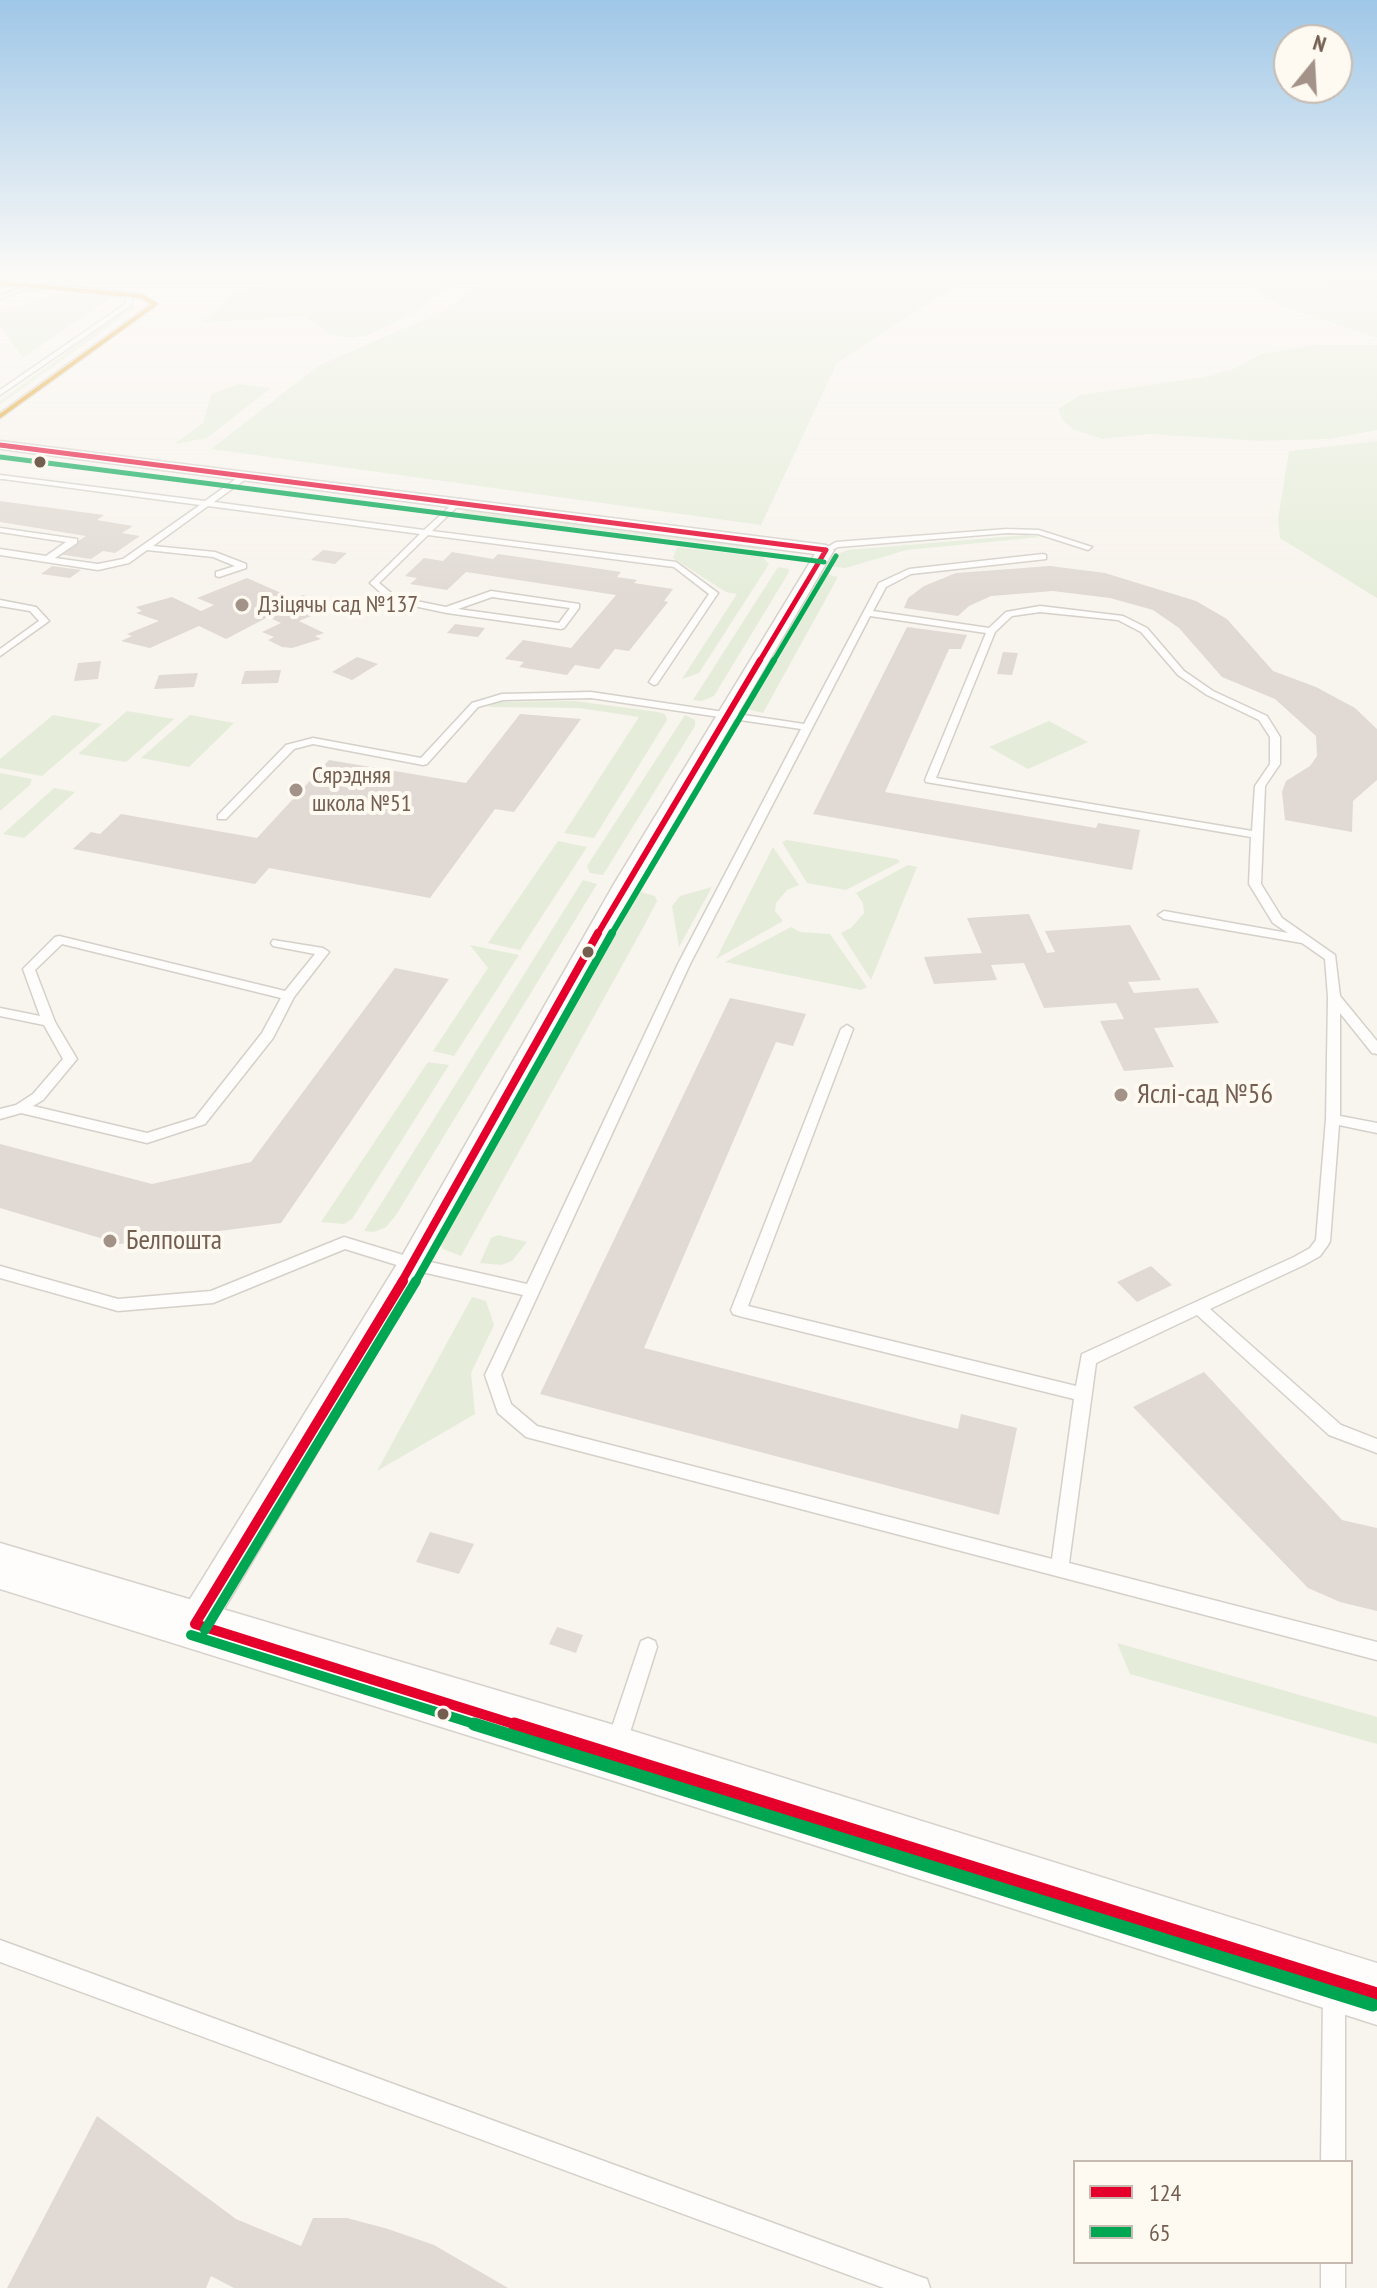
<!DOCTYPE html>
<html>
<head>
<meta charset="utf-8">
<style>
  body { margin:0 }
  #map { position:relative; width:1377px; height:2288px; overflow:hidden; background:#f8f4ee; font-family:"PT Sans Narrow",sans-serif }
  canvas { display:block }
  .legend { position:absolute; left:1073px; top:2160px; width:280px; height:104px; box-sizing:border-box; background:#fef9f1; border:2px solid #c7bbb1; margin:0; padding:10px 14px; list-style:none; font-size:24px; color:#745e50 }
  .legend li { display:flex; align-items:center; gap:16px; height:40px }
  .legend b { width:40px; border:2px solid #c7bbb1 }
  .north { position:absolute; left:1273px; top:24px; width:80px; height:80px; box-sizing:border-box; background:#fef9f1; border:2px solid #c7bbb1; border-radius:50%; rotate:18deg; font-size:22px; font-weight:700; line-height:32px; text-align:center; color:#745e50 }
  .north::after { content:''; display:block; margin:auto; width:28px; height:36px; background:#a29287; clip-path:polygon(50% 0,100% 100%,50% 72%,0 100%) }
</style>
</head>
<body>
<div id="map">
<canvas width="1377" height="2288"></canvas>
<ul class="legend">
<li><b style="height:10px;background:#e4002b"></b>124</li>
<li><b style="height:10px;background:#00a651"></b>65</li>
</ul>
<div class="north">N</div>
</div>
<script>
const g = document.querySelector('canvas').getContext('2d');
g.lineJoin = 'round';
function paint(path, color) {
  g.fillStyle = color;
  g.fill(path, 'evenodd');
}
function toPath(rows) {
  const path = new Path2D();
  for (const r of rows) {
    path.moveTo(r[0], r[1]);
    for (let i = 2; i < r.length; i += 2) path.lineTo(r[i], r[i + 1]);
  }
  return path;
}
function stroke(path, color, width, dash) {
  g.strokeStyle = color;
  g.lineWidth = width;
  g.lineCap = dash ? 'butt' : 'round';
  g.setLineDash(dash || []);
  g.stroke(path);
}
function drawText(font, color, halo, rows, align = 'center') {
  g.font = font + ' "PT Sans Narrow",sans-serif';
  g.lineWidth = 8;
  g.setLineDash([]);
  g.textBaseline = 'middle';
  g.strokeStyle = halo;
  g.fillStyle = color;
  for (const [text, x, y, turn = 0] of rows) {
    g.save();
    g.translate(x, y);
    g.rotate((+turn || 0) * Math.PI / 180);
    g.textAlign = isNaN(turn) ? turn : align;
    if (halo) g.strokeText(text, 0, 0);
    g.fillText(text, 0, 0);
    g.restore();
  }
}
paint(toPath([
  [292,277,459,277,415,313,368,335,350,338,329,334,304,316,201,323,236,293],
  [490,277,941,277,961,282,837,363,761,525,211,449,318,366,444,311],
  [1247,277,1377,277,1377,338,1282,306,1263,295],
  [58,293,113,296,23,358,0,326,0,313],
  [131,305,138,306,0,405,0,401],
  [1315,345,1377,345,1377,430,1329,439,1260,441,1150,434,1102,439,1074,430,1063,421,1058,409,1080,395,1204,377,1235,368,1262,354],
  [238,384,271,388,207,438,174,444,203,423,211,394],
  [1377,441,1377,598,1280,538,1278,519,1289,451],
  [467,510,477,510,764,545,761,550,460,513],
  [1026,535,1041,537,907,550,845,568,828,566,832,556,848,550],
  [677,547,763,557,769,564,699,673,682,679,737,594,726,592,673,558],
  [778,567,789,569,789,572,714,696,702,701,693,700],
  [823,573,838,577,763,713,750,710,746,707,750,696],
  [575,701,658,712,665,714,667,720,594,838,564,833,639,717,579,708,489,707,496,702],
  [127,711,174,719,126,762,78,754],
  [53,715,102,724,42,776,0,768,0,759],
  [190,715,234,723,189,767,141,758],
  [685,715,695,720,695,726,603,875,590,873,587,866],
  [1049,721,1088,742,1028,769,989,747],
  [0,773,32,779,30,785,0,811],
  [54,788,75,792,24,838,3,834],
  [787,840,897,859,900,862,846,890,807,883,782,842],
  [558,841,587,847,520,950,488,943],
  [773,847,799,885,787,890,776,903,775,911,783,921,716,959],
  [908,865,917,867,871,980,841,933,851,928,864,913,863,903,856,893],
  [583,880,597,884,396,1215,386,1227,374,1232,364,1231],
  [712,887,679,947,672,906,680,896],
  [637,891,655,896,657,901,644,926,461,1256,443,1249,439,1243,459,1203],
  [791,927,800,932,830,934,867,987,861,990,725,962],
  [470,945,519,955,454,1056,433,1051,488,968],
  [428,1062,449,1065,352,1219,344,1224,321,1222],
  [498,1235,527,1242,512,1261,501,1265,480,1263,491,1238],
  [472,1297,486,1301,494,1325,471,1373,475,1414,377,1471],
  [1117,1643,1377,1717,1377,1744,1130,1674]
]), '#e5edda');
paint(toPath([
  [1325,277,1361,277,1377,282,1377,299,1329,282,1325,277]
]), '#d2e4e6');
paint(toPath([
  [0,501,104,515,97,520,133,526,122,533,140,536,115,553,103,551,91,559,58,554,86,536,0,522],
  [323,550,347,553,335,564,311,560],
  [452,552,493,559,498,554,601,569,621,572,617,577,637,580,634,583,673,589,664,601,668,602,629,651,615,649,599,669,575,665,567,675,519,667,524,662,505,659,523,640,571,648,616,595,466,572,447,590,410,584,417,578,405,576,424,558,443,561],
  [52,566,81,570,70,578,41,574],
  [1050,566,1105,573,1196,601,1227,619,1273,671,1316,687,1355,708,1377,729,1377,780,1353,801,1352,832,1285,820,1282,792,1286,781,1310,766,1317,756,1316,736,1275,699,1222,677,1179,628,1153,610,1110,598,1053,591,991,596,969,606,958,616,904,608,908,598,924,586,956,573],
  [247,578,288,596,268,604,275,607,303,595,335,606,299,621,324,633,315,636,321,639,292,648,282,647,268,640,274,637,262,632,281,623,268,617,226,639,199,626,150,648,121,641,132,636,127,634,159,621,136,613,142,611,136,607,172,597,201,611,214,605,197,598],
  [455,624,485,628,478,637,447,633],
  [907,627,967,635,961,649,949,649,885,792,1096,828,1098,823,1140,830,1132,870,813,814],
  [1003,652,1018,653,1012,675,997,674],
  [357,657,378,664,352,680,332,672],
  [101,661,98,679,74,681,78,663],
  [281,670,278,683,241,684,245,671],
  [198,673,194,687,154,689,159,675],
  [520,714,581,719,514,812,495,809,430,898,269,868,255,884,73,849,91,832,100,834,121,814,257,838,329,760,466,783],
  [1029,914,1047,953,1055,952,1045,931,1130,925,1161,980,1128,982,1134,993,1198,988,1219,1023,1154,1028,1174,1067,1124,1071,1100,1021,1124,1019,1116,1003,1044,1008,1024,963,991,965,997,980,934,984,924,957,982,953,967,918],
  [395,968,449,979,281,1223,120,1244,0,1208,0,1144,152,1184,251,1162],
  [730,998,806,1014,793,1046,776,1042,644,1348,958,1429,961,1414,1017,1428,999,1515,540,1394],
  [1151,1266,1172,1285,1137,1302,1117,1282],
  [1204,1372,1342,1520,1377,1528,1377,1611,1340,1602,1308,1588,1133,1407],
  [430,1532,474,1544,459,1574,416,1562],
  [557,1627,583,1635,576,1653,549,1644],
  [97,2116,236,2219,301,2246,313,2218,347,2218,388,2229,434,2245,508,2288,234,2288,211,2276,206,2288,7,2288]
]), '#e1dad4');
const lane = toPath([
  [0,281,25,283,28,285,26,287,46,284,141,294,158,304,0,418,0,413,151,304,140,298,129,297,133,300,130,306,0,395,0,390,125,304,127,300,120,296,46,288,21,291,0,299,0,295,24,287,0,285,0,281],
  [243,474,250,476,214,502,424,530,458,499,461,499,461,503,432,531,676,562,718,593,657,684,654,685,649,682,709,594,674,567,428,535,379,583,396,597,446,607,491,591,579,604,579,608,564,628,561,629,447,613,390,601,370,583,420,534,208,506,153,546,215,552,246,564,246,568,219,577,216,576,216,572,235,566,213,557,147,550,129,563,98,570,0,555,0,549,46,556,66,542,0,532,0,528,77,539,77,543,55,558,98,564,123,559,200,505,3,479,0,479,0,475,205,501,243,474],
  [492,597,570,608,559,623,458,609,492,597],
  [1007,529,1039,530,1092,547,1088,550,1038,534,1007,533,838,547,826,553,822,550,836,542,1007,529],
  [1043,554,1046,555,1046,559,911,574,886,587,873,611,989,628,1006,612,1040,606,1123,616,1147,628,1184,671,1213,691,1267,716,1280,737,1280,764,1265,786,1261,884,1282,918,1335,955,1340,996,1377,1041,1377,1054,1372,1053,1340,1013,1340,1116,1377,1123,1377,1133,1339,1125,1330,1241,1328,1245,1320,1256,1304,1265,1210,1309,1341,1425,1377,1439,1377,1453,1329,1435,1197,1315,1096,1363,1069,1563,1377,1642,1377,1660,526,1437,498,1413,485,1375,523,1295,413,1270,345,1249,213,1303,118,1311,0,1278,0,1266,118,1299,211,1291,344,1237,413,1258,527,1284,678,964,801,729,591,698,503,700,478,707,427,764,423,765,313,744,294,749,226,819,218,819,218,815,286,745,313,738,421,758,472,703,502,694,591,692,804,724,879,583,909,569,1043,554],
  [1040,612,1118,620,1141,632,1178,675,1207,695,1259,720,1270,737,1270,764,1255,786,1252,831,936,778,995,632,1012,616,1040,612],
  [870,616,986,633,925,780,926,782,1251,837,1249,884,1273,923,1288,933,1164,911,1158,915,1164,919,1302,943,1325,959,1328,997,1326,1119,1316,1240,1310,1248,1294,1257,1082,1354,1076,1386,748,1306,853,1029,847,1025,841,1029,731,1310,733,1314,739,1316,1074,1399,1052,1559,537,1426,511,1404,501,1375,690,964,870,616],
  [0,600,36,607,49,621,0,656,0,649,39,621,30,611,0,606,0,600],
  [59,936,285,991,315,954,273,946,271,943,273,940,323,948,329,952,294,997,273,1038,205,1124,147,1143,21,1113,0,1119,0,1109,16,1105,33,1094,63,1059,44,1025,0,1016,0,1008,40,1016,23,969,55,937,59,936],
  [62,944,281,998,262,1033,195,1118,147,1133,33,1106,43,1100,77,1059,55,1022,35,970,62,944],
  [648,1638,655,1641,657,1647,626,1745,623,1752,616,1755,609,1752,606,1745,639,1647,641,1641,648,1638],
  [0,1940,918,2276,927,2279,930,2288,884,2288,0,1962,0,1940],
  [1334,1983,1342,1986,1345,1994,1345,2162,1321,2162,1323,1994,1326,1986,1334,1983],
  [1321,2262,1345,2262,1345,2288,1321,2288,1321,2262]
]);
const street = toPath([
  [0,441,826,545,834,550,638,884,424,1272,208,1636,195,1641,182,1636,176,1624,182,1612,402,1256,614,884,815,554,0,449,0,441]
]);
const secondary = toPath([
  [0,1543,614,1725,1377,1963,1377,2025,614,1781,0,1589,0,1543]
]);
stroke(lane, '#d5d0c9', 3);
stroke(street, '#d5d0c9', 3);
stroke(secondary, '#d7d1cc', 3);
paint(lane, '#fefdfc');
paint(street, '#fefdfc');
paint(secondary, '#fefdfc');
stroke(toPath([
  [0,445,14,447]
]), '#e4002b', 4);
stroke(toPath([
  [0,445,826,550],
  [759,662,826,550]
]), '#e4002b', 5);
stroke(toPath([
  [597,935,760,660]
]), '#e4002b', 6);
stroke(toPath([
  [401,1283,598,933]
]), '#e4002b', 8);
stroke(toPath([
  [195,1624,403,1281],
  [195,1624,520,1726]
]), '#e4002b', 10);
stroke(toPath([
  [514,1724,1377,1994]
]), '#e4002b', 13);
stroke(toPath([
  [0,457,824,562],
  [773,662,836,556]
]), '#00a651', 5);
stroke(toPath([
  [611,935,774,660]
]), '#00a651', 6);
stroke(toPath([
  [415,1283,612,933]
]), '#00a651', 8);
stroke(toPath([
  [205,1630,416,1281],
  [191,1635,481,1726]
]), '#00a651', 10);
stroke(toPath([
  [474,1724,1373,2005]
]), '#00a651', 13);
stroke(toPath([
  [0,283,141,296,155,304,0,416]
]), '#dd9810', 4);
const sky = g.createLinearGradient(0, 0, 0, 597);
sky.addColorStop(0, '#9fc7e7');
sky.addColorStop(0.46, '#fcfaf7');
sky.addColorStop(1, '#fcfaf700');
g.fillStyle = sky;
g.fillRect(0, 0, 1377, 597);
for (const [x, y, r, color] of [
  [40,462,7,"#745e50"],
  [242,605,8,"#a29287"],
  [296,790,8,"#a29287"],
  [588,952,7,"#745e50"],
  [1121,1095,8,"#a29287"],
  [110,1241,8,"#a29287"],
  [443,1714,7,"#745e50"]
]) {
  const dot = new Path2D();
  dot.arc(x, y, r, 0, 2 * Math.PI);
  g.fillStyle = color;
  g.fill(dot);
  stroke(dot, '#fef9f1', 3);
}
drawText('24px', '#745e50', '#fef9f1', [
  ["Дзіцячы сад №137",258,605],
  ["Сярэдняя",312,776],
  ["школа №51",312,804]
], 'left');
drawText('28px', '#745e50', '#fef9f1', [
  ["Яслі-сад №56",1137,1095],
  ["Белпошта",126,1241]
], 'left');
</script>
</body>
</html>
